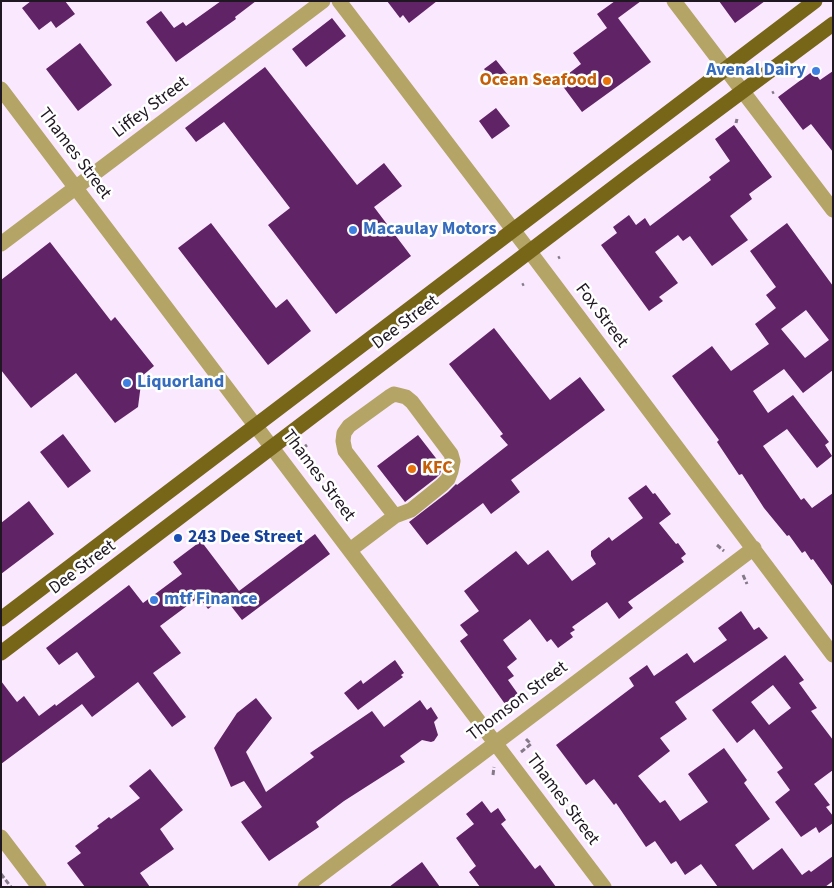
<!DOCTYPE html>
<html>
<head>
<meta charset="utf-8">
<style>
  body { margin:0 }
  #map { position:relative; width:834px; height:888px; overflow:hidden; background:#f9e8fe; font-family:"Source Sans 3",sans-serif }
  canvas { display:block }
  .frame { position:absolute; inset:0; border:2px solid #1f1721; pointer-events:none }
</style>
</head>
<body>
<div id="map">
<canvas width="834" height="888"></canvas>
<div class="frame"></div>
</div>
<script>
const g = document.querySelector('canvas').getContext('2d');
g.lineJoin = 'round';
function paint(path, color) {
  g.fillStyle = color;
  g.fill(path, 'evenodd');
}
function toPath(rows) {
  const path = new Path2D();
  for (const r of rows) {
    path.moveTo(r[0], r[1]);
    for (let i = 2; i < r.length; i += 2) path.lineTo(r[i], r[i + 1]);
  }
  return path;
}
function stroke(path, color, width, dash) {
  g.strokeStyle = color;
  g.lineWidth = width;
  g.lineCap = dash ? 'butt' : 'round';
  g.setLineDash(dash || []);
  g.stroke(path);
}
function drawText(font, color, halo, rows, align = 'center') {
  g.font = font + ' "Source Sans 3",sans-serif';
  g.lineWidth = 5;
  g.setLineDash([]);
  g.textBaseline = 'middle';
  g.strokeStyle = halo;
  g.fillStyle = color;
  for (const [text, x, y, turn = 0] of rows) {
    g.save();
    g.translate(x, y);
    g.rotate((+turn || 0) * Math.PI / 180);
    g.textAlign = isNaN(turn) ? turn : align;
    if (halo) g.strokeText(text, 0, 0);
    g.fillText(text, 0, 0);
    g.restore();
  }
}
paint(toPath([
  [31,1,65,1,75,14,56,28,51,21,39,30,22,8],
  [221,1,256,1,235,17,236,19,176,62,146,22,161,11,174,28,183,22,186,26],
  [387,1,437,1,409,23,403,15,400,18],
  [615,1,641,1,618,18,651,62,582,112,559,81,581,64,573,53,607,28,597,14],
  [719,1,765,1,735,23],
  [332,18,346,36,306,67,292,49],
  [80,43,112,85,78,111,46,69],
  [496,60,508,75,496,85,484,69],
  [265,67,357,185,384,163,402,186,374,207,411,256,336,314,268,225,290,208,224,122,196,142,185,128],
  [813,71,820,80,833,71,833,152,811,124,803,130,778,97],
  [496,108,510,126,492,139,479,121],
  [734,125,772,177,749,194,752,199,730,216,748,240,712,266,690,236,683,241,678,235,655,252,678,283,659,297,663,301,649,311,601,245,617,233,613,227,629,215,636,225,645,218,650,226,711,180,709,177,730,161,715,139],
  [211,223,276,308,287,299,311,331,268,365,178,248],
  [787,223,833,286,833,370,803,393,784,369,753,391,768,413,793,395,829,442,825,445,832,456,817,468,787,429,763,446,801,500,804,498,812,508,833,493,833,587,813,559,811,560,805,551,802,553,789,535,787,536,764,508,742,474,739,475,717,442,719,440,672,376,712,346,731,371,769,344,755,324,776,308,766,295,776,287,750,251],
  [806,310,829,340,805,358,781,329],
  [50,242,111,321,115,317,154,366,142,376,138,407,115,423,76,373,31,408,1,370,1,280],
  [494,328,550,400,580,377,605,410,511,480,520,492,491,514,483,503,427,545,409,522,448,492,456,484,457,485,508,445,500,436,503,434,449,364],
  [63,434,91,471,68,488,40,452],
  [418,435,442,466,440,474,436,478,405,502,377,466],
  [646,485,653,494,655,493,671,514,659,523,676,544,678,543,686,554,681,558,684,562,628,602,633,608,619,619,607,602,572,627,575,630,570,633,573,637,558,648,551,639,547,642,530,619,503,640,517,659,507,667,514,676,508,680,518,694,505,704,460,641,468,635,460,625,479,611,464,591,516,551,528,565,548,550,572,581,596,564,591,556,591,551,609,537,612,541,643,518,628,498],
  [29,501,54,534,1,574,1,523],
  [315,534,330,554,242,620,224,597,208,609,199,597,160,626,181,653,153,673,186,717,172,727,138,682,92,717,82,704,1,764,1,681,17,702,24,696,39,716,55,704,56,706,95,677,77,652,59,665,46,648,129,585,143,603,182,574,173,562,201,541,239,591],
  [741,611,754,630,759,627,768,638,675,702,687,719,660,738,670,751,638,776,660,803,665,800,680,821,708,802,688,774,724,748,747,780,744,783,770,819,735,845,753,870,782,848,802,875,809,870,811,872,833,856,833,881,825,887,718,887,701,864,685,875,676,861,671,864,655,841,646,847,616,803,614,805,594,779,586,785,556,745,634,686,629,678,647,665,654,676,687,653,694,663,727,640,718,628],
  [785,655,804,680,799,683,817,708,811,711,833,740,833,770,814,784,830,805,826,807,833,816,833,823,819,833,816,827,801,837,775,802,790,790,777,772,783,768,754,729,737,743,712,710],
  [773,685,791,708,769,725,751,702],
  [395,660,404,673,401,675,403,677,358,710,344,693,361,680,363,684],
  [256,698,272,718,246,752,266,792,314,757,310,753,372,711,384,727,420,700,427,710,431,707,438,718,434,722,438,735,434,741,431,742,422,740,400,756,405,762,344,801,316,822,319,827,269,861,241,822,262,807,244,781,231,787,214,748,237,713],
  [150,769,183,810,160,829,174,849,140,873,150,887,85,887,67,863,81,853,75,846,99,828,97,826,109,817,111,819,140,798,129,786],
  [482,801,491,813,498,808,506,820,501,824,535,869,540,865,556,887,480,887,469,872,476,866,456,838,474,824,466,814],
  [422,862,440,887,389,887]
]), '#602366');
stroke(toPath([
  [772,93,774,92],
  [736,123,737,119],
  [475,232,477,233],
  [558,258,560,257],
  [522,285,524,284],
  [299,451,307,445],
  [717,545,724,551],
  [743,575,747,584],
  [494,716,504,707,507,714],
  [521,752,531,744,526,739],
  [493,775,494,767],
  [1,874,11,887]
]), '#857988', 3, [5, 2.5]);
stroke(toPath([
  [339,1,530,252,833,655],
  [674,1,833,210],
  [1,89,604,887],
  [1,244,323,1],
  [350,550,395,516,411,510,442,485,448,479,451,471,453,461,451,454,412,402,406,397,394,394,389,397,349,426,344,433,343,441,345,451,395,516],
  [1,837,39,887],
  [305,887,754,548]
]), '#b4a466', 15);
stroke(toPath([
  [1,619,815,1],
  [1,653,634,172,833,24]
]), '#776518', 15);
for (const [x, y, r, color] of [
  [816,71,5,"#3f7fe0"],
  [607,81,5,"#e8710a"],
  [353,230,5,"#3f7fe0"],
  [127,383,5,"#3f7fe0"],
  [412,469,5,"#e8710a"],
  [178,538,5,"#1a4fb4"],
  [154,600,5,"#3f7fe0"]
]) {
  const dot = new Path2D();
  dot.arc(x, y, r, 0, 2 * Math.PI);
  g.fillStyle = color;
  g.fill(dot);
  stroke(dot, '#fff', 2);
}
drawText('bold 18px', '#366cbe', '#fff', [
  ["Avenal Dairy",806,71,"right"],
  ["Macaulay Motors",363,230],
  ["Liquorland",137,383],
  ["mtf Finance",164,600]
], 'left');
drawText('bold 18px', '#c56008', '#fff', [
  ["Ocean Seafood",597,81],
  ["KFC",422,469,"left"]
], 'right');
drawText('18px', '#1f1721', '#fff', [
  ["Liffey Street",151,108,-37],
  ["Thames Street",74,154,53],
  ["Fox Street",601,316,53],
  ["Dee Street",406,323,-37],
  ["Thames Street",318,476,53],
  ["Dee Street",83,568,-37],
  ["Thomson Street",518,702,-37],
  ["Thames Street",562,800,53]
]);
drawText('bold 18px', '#164399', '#fff', [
  ["243 Dee Street",188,538]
], 'left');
</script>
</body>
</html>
